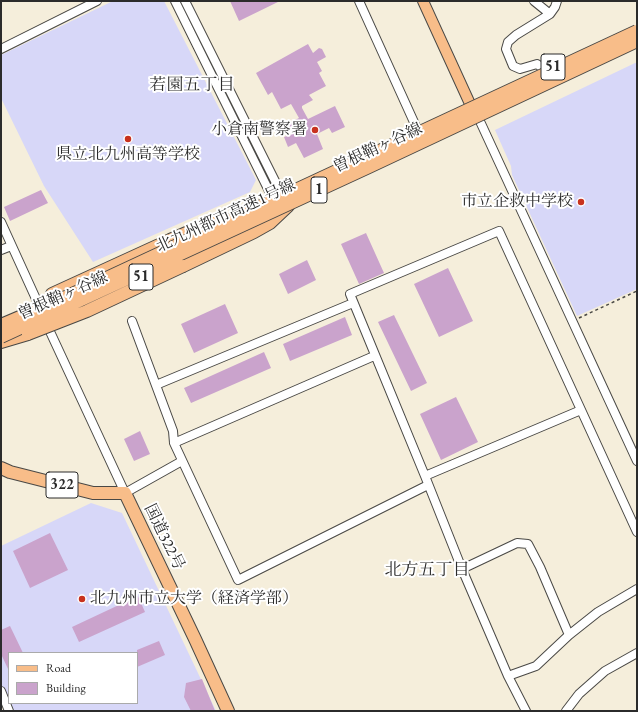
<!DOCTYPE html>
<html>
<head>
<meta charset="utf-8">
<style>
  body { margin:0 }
  #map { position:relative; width:638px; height:712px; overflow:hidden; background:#f5eedb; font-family:"EB Garamond",serif }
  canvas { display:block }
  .frame { position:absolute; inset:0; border:2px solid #2b2b2b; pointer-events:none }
  .legend { position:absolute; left:8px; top:652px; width:130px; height:52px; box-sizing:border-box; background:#fff; border:1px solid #aaa; margin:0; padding:5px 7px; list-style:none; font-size:12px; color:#2b2b2b }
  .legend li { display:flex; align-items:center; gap:8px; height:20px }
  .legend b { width:20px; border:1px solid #aaa }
</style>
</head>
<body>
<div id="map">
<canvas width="638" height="712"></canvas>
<div class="frame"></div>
<ul class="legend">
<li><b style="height:5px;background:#f8bd89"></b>Road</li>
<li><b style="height:11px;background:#caa3cc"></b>Building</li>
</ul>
</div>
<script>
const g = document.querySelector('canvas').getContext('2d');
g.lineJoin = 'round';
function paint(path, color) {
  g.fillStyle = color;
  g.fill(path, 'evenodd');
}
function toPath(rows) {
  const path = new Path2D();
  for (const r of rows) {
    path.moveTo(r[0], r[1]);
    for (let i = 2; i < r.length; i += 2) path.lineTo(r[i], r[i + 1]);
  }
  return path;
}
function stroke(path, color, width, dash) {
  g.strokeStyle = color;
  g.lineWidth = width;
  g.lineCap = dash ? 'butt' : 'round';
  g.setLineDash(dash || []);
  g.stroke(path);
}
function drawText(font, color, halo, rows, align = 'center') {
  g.font = font + ' "EB Garamond","Noto Serif JP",serif';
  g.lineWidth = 4;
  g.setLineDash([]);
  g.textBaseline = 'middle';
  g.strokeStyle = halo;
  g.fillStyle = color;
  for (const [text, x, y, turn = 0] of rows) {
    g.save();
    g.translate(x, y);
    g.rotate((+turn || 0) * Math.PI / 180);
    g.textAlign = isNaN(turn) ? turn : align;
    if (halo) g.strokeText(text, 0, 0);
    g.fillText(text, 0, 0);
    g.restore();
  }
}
paint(toPath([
  [113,1,164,1,256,180,250,192,93,262,44,186,1,98,1,55],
  [635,63,637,63,637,289,577,316,512,175,511,166,495,130],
  [91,503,122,513,216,711,11,711,1,686,1,546],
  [9,653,137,653,137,703,9,703]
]), '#d7d7f8');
paint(toPath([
  [230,1,280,1,239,21],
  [308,44,313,53,319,48,322,49,326,57,317,62,322,71,319,73,326,86,309,95,313,100,302,106,302,108,308,119,335,106,345,127,332,133,329,128,317,134,323,149,304,158,296,143,288,147,284,137,292,134,287,124,299,118,291,104,281,109,272,92,268,95,256,73],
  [41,190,48,203,10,221,4,207],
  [366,233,384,273,359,284,341,244],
  [307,260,316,280,288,294,279,274],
  [448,268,473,321,439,337,414,284],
  [225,304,238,333,194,353,181,324],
  [394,315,427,383,411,391,378,322],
  [345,317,352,335,290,361,283,344],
  [264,352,271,368,191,403,184,388],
  [456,397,478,442,441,460,420,414],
  [140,431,150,454,134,461,124,439],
  [50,533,68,570,30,588,13,551],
  [138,596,145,612,79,642,72,627],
  [10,626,23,653,9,653,9,671,1,654,1,630],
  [159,641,165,655,137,667,137,650],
  [202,679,215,711,191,711,184,697,186,683]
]), '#caa3cc');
const minor = toPath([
  [175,1,276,205],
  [185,1,285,201],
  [359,1,418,131],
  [534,1,550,14],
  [1,49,97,1],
  [545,70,537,64,520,69,513,66,506,49,508,42,516,35,550,14,555,7,557,1],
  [478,117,637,461],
  [1,222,42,312],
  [1,250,11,246],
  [132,321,173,431,174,443,238,580,428,485],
  [46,323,125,493,182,461],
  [156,385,353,303],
  [174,443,374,356],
  [425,476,581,410],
  [462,569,517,543,528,544,540,567,569,635],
  [508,676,536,666,569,635,598,612,637,589],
  [1,691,9,711],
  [526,711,508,676,462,569,425,476,350,294,499,231,637,532],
  [566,711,579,694,605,671,637,653]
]);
const major = toPath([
  [423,1,471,106,476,113]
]);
const highway = toPath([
  [183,266,254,232,270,223,288,206],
  [52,294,170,240,198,228,217,222],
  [1,342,28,334],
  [1,468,10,472,93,493,125,493,195,639,228,711]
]);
stroke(minor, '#494845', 10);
stroke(major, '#494845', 12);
stroke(highway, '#494845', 14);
stroke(toPath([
  [579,318,637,291]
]), '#494845', 1.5, [3, 3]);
stroke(minor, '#fff', 8);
stroke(major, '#f8bd89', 10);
stroke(highway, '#f8bd89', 12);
const highwayBridge = toPath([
  [1,325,55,302,637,31],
  [28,334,87,311,183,266],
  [1,337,369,167,637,41]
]);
stroke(highwayBridge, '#494845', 14, []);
stroke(highwayBridge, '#f8bd89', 12);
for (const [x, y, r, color] of [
  [315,130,4,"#c8321e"],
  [128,139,4,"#c8321e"],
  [581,202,4,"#c8321e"],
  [82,599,4,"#c8321e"]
]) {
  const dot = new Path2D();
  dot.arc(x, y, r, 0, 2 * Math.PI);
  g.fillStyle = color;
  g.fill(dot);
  stroke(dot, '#fff', 1.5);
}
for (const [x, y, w] of [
  [553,67,24],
  [319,190,16],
  [141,277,24],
  [62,485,32]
]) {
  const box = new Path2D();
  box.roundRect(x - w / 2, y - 13, w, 26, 3);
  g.fillStyle = '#fff';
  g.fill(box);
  stroke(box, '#2b2b2b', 1);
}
drawText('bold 15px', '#2b2b2b', null, [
  ["51",553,67],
  ["1",319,190],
  ["51",141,277],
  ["322",62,485]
]);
drawText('16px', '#2b2b2b', '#fff', [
  ["小倉南警察署",307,130],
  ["県立北九州高等学校",128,155,"center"],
  ["市立企救中学校",573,202],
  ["北九州市立大学（経済学部）",90,599,"left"]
], 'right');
drawText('16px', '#2b2b2b', '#fff', [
  ["曽根鞘ヶ谷線",378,148,-25],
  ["北九州都市高速1号線",226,216,-25],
  ["曽根鞘ヶ谷線",63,296,-24],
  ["国道322号",164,537,64]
]);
drawText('17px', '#2b2b2b', '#fff', [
  ["若園五丁目",192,85],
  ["北方五丁目",427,570]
]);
</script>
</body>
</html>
